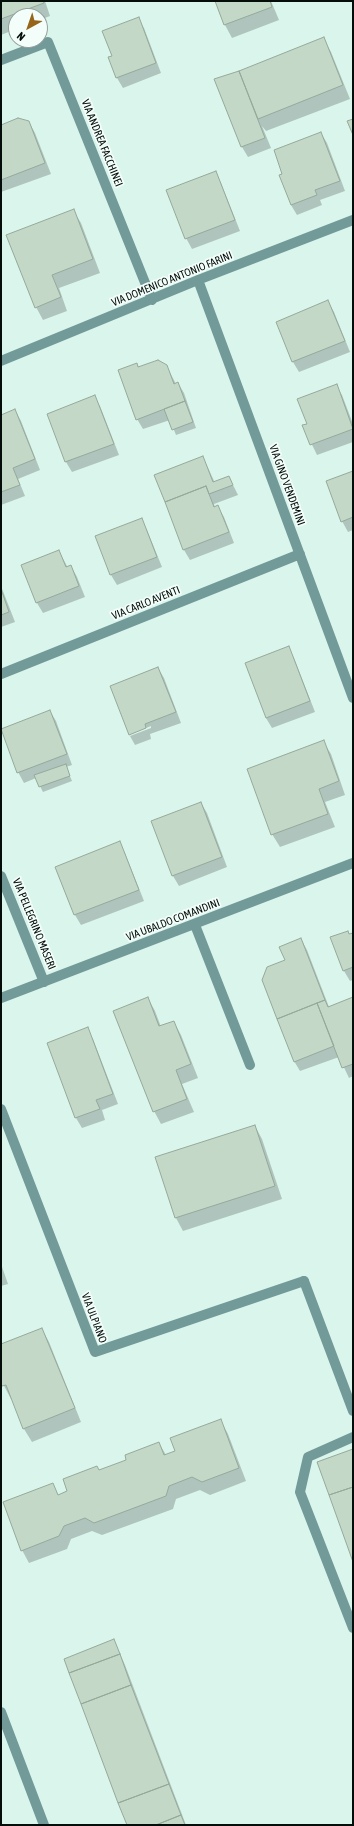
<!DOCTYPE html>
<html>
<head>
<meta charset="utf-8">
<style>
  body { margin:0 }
  #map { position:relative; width:354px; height:1826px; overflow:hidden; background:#daf5ec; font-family:"Asap Condensed",sans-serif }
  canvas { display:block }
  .frame { position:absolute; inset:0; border:2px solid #050d0b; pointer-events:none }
  .north { position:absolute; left:8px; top:8px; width:40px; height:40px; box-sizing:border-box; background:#f3fefa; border:1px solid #949e9a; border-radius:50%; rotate:220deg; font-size:11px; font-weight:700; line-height:16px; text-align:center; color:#050d0b }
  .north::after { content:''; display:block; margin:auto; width:14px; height:18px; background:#976519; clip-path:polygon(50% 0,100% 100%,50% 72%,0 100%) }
</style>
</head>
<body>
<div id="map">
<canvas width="354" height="1826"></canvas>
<div class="frame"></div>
<div class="north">N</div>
</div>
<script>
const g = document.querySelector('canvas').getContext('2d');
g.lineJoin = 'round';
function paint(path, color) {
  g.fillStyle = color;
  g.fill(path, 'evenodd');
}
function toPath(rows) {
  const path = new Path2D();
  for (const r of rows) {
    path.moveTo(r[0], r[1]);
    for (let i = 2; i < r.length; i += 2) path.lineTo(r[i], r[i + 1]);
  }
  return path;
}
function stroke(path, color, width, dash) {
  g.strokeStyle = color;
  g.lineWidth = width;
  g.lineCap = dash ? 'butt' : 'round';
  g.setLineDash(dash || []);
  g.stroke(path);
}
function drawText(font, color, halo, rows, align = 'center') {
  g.font = font + ' "Asap Condensed",sans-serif';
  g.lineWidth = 3.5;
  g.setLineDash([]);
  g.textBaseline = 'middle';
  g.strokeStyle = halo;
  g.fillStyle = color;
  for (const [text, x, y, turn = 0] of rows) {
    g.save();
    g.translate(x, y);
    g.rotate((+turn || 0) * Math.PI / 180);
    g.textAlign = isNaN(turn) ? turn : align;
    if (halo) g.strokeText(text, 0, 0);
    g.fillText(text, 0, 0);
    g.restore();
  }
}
paint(toPath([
  [1,1,45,1,50,16,40,20,40,16,16,16,16,29,1,35],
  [216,1,271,1,279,20,232,38,225,25],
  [138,18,144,28,161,73,123,88,117,78,114,56],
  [324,39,331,52,350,99,266,131,262,126,271,148,248,157,242,147,215,80,241,75],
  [29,122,35,133,51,174,1,192,1,126],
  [321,133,327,143,345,191,320,200,322,205,297,215,291,205,280,176],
  [215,172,221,183,240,231,192,249,186,238],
  [73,210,81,223,100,273,59,288,67,311,43,320,36,307],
  [328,301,334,312,350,352,299,372,293,362,277,322],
  [137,364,139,368,166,365,176,384,178,383,184,393,196,428,176,435,170,420,143,429,137,419],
  [336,385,342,395,353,424,353,442,317,455,303,426,308,425],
  [94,396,100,406,119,455,72,472,66,462,48,415],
  [15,410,21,421,40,470,18,479,25,496,1,505,1,416],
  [203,457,215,483,229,477,238,495,214,504,215,508,218,507,224,517,234,543,190,560,184,550,156,476],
  [353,472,353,530,348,532,342,521],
  [141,519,147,530,162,567,117,585,111,575,96,537],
  [59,551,68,568,71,566,77,577,85,597,43,613,37,603,22,565],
  [1,586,15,622,1,627],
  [288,648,294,658,315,712,272,728,266,718],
  [158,668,164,678,181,723,150,734,151,739,135,745,130,736,151,728,151,726,129,735,111,686],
  [50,711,56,721,72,765,66,767,72,781,43,792,36,778,24,783,18,772],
  [323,741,331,754,345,795,325,802,335,827,280,847,272,834],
  [201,803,207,813,227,867,179,886,173,876,153,822],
  [120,843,125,853,144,901,81,925,75,915,57,868],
  [353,934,353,980,350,981,344,971],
  [301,939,307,950,329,1007,353,998,353,1076,349,1078,339,1057,300,1071,294,1061,286,961],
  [148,998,155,1011,161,1027,174,1022,181,1035,198,1078,182,1084,194,1112,161,1124,154,1111],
  [87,1029,93,1039,118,1104,102,1110,105,1120,82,1128,76,1118,48,1043],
  [255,1126,262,1139,282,1199,183,1231,176,1218],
  [1,1264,8,1284,1,1286],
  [42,1329,49,1342,81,1422,32,1442,24,1429,12,1398,11,1399,1,1380,1,1346],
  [221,1421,228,1434,246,1481,210,1495,200,1490,176,1499,173,1509,102,1535,92,1531,71,1539,67,1549,29,1563,22,1550,53,1485,59,1496,69,1492,99,1471,128,1460,159,1443,166,1455,176,1451],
  [114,1640,125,1665,186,1825,128,1825]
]), '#0003');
const building = toPath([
  [1,1,43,1,44,3,1,19,1,1],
  [215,1,270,1,272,7,224,25,215,1],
  [139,17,156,63,116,78,108,57,112,56,102,31,139,17],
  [324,37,343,85,258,119,239,71,324,37],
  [239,71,265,138,241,147,214,79,239,71],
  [18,118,29,121,45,163,1,180,1,125,18,118],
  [353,119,353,135,347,121,353,119],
  [321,132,340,181,315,190,317,195,291,205,279,175,282,174,274,150,321,132],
  [216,171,235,220,185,239,166,190,216,171],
  [74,209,93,259,52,275,61,297,35,308,6,235,74,209],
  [328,300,345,341,292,362,276,322,328,300],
  [158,360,167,365,174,384,178,382,185,401,136,420,118,370,137,363,138,367,158,360],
  [337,384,353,429,310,445,302,425,307,424,297,399,337,384],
  [95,395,114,444,65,462,47,414,95,395],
  [185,401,193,422,172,430,164,409,185,401],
  [15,409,35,459,13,468,20,485,1,492,1,415,15,409],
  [203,456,213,482,229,476,233,485,209,494,206,486,165,502,154,475,203,456],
  [353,471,353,517,341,522,326,481,353,471],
  [206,486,214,507,218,505,229,532,183,550,165,502,206,486],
  [142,518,157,557,110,575,95,536,142,518],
  [59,550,66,567,71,565,79,586,36,603,21,565,59,550],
  [1,589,9,612,1,615,1,589],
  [289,646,310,701,266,718,245,663,289,646],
  [158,667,176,712,145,724,146,728,129,735,110,686,158,667],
  [50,710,67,754,17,773,1,729,50,710],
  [324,740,339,781,319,789,328,814,271,835,247,769,324,740],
  [66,764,70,776,39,787,34,775,66,764],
  [201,802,222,857,172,876,151,821,201,802],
  [120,841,139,890,74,915,55,867,120,841],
  [348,931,349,934,353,933,353,967,343,971,330,937,348,931],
  [301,938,325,1000,277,1019,262,980,267,967,285,960,279,947,301,938],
  [148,997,159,1026,174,1021,191,1064,176,1070,187,1099,153,1112,113,1011,148,997],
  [353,997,353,1064,342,1068,317,1003,325,1000,328,1007,353,997],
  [317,1003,334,1046,294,1062,277,1019,317,1003],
  [88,1027,113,1094,96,1100,100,1109,75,1118,47,1043,88,1027],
  [255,1125,275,1186,175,1218,155,1157,255,1125],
  [42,1328,75,1408,23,1429,6,1385,2,1386,1,1383,1,1344,42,1328],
  [221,1419,239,1468,202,1482,192,1477,169,1486,166,1496,94,1523,85,1518,64,1526,59,1536,21,1551,3,1502,53,1483,58,1495,67,1491,63,1479,97,1466,99,1470,126,1460,125,1455,159,1442,164,1455,175,1451,170,1438,221,1419],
  [353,1449,353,1487,329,1495,317,1462,353,1449],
  [353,1487,353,1562,329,1495,353,1487],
  [114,1639,120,1654,69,1673,64,1659,114,1639],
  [120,1654,131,1685,81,1704,69,1673,120,1654],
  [131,1685,169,1784,118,1803,81,1704,131,1685],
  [169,1784,181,1815,156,1825,127,1825,118,1803,169,1784],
  [181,1815,185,1825,156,1825,181,1815]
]);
paint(building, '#c4d8c8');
stroke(building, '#95a99a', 1);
stroke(toPath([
  [304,1281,353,1411],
  [353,1437,308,1457,300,1492,353,1628],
  [1,1712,44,1825]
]), '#729a99', 10);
stroke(toPath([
  [1,60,48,42,152,300],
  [198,280,353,698],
  [1,361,198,280,353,220],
  [1,674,300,554],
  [1,876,44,982],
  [195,925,250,1065],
  [1,998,353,863],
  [1,1109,95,1352,304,1281]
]), '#729a99', 10);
drawText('11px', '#050d0b', '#f3fefa', [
  ["VIA ANDREA FACCHINEI",102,143,68],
  ["VIA DOMENICO ANTONIO FARINI",172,279,-22],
  ["VIA GINO VENDEMINI",287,485,70],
  ["VIA CARLO AVENTI",146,603,-22],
  ["VIA UBALDO COMANDINI",173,920,-21],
  ["VIA PELLEGRINO MASERI",34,924,68],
  ["VIA ULPIANO",94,1318,69]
]);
</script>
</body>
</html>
